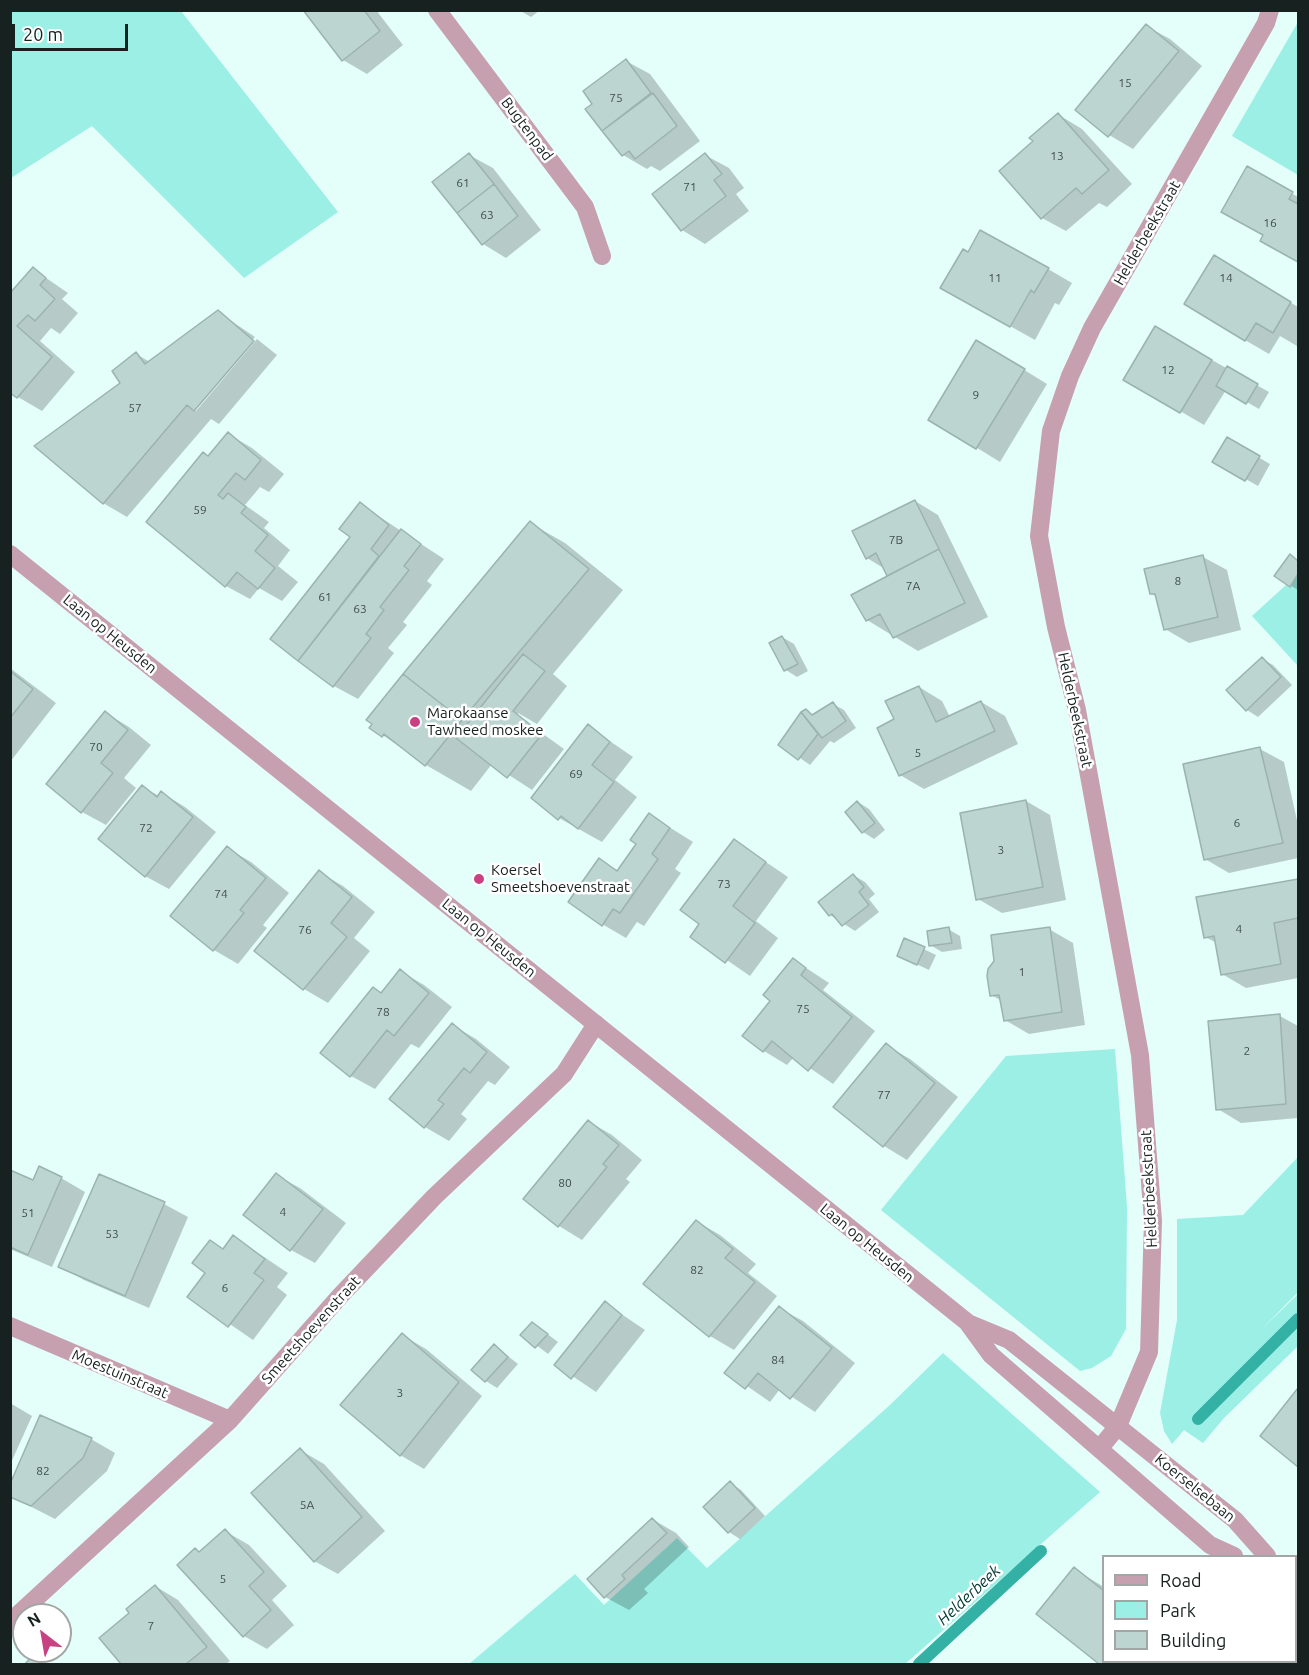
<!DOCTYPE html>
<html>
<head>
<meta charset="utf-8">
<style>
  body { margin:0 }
  #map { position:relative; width:1309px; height:1675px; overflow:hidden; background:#e4fefa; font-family:Ubuntu,sans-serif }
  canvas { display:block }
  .frame { position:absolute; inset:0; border:12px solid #17211f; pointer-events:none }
  .legend { position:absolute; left:1102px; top:1555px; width:195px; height:108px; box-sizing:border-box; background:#fff; border:2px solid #a2a6a5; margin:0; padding:8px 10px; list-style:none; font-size:18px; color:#17211f }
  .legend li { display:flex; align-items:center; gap:12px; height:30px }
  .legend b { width:30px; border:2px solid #a2a6a5 }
  .north { position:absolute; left:12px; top:1603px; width:60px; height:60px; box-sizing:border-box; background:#fff; border:2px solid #a2a6a5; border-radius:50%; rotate:329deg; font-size:16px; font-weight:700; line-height:24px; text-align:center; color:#17211f }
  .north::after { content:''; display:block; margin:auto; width:21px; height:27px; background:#c84283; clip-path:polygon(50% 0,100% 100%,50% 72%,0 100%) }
  .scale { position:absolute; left:12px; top:24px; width:116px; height:27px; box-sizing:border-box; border:3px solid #17211f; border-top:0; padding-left:8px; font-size:18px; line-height:21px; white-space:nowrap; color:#17211f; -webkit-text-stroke:4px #fff; paint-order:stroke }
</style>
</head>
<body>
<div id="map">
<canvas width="1309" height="1675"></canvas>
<div class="frame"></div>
<ul class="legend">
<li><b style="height:8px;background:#c6a0ae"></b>Road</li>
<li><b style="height:16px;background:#9befe5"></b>Park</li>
<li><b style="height:16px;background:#bcd5d1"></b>Building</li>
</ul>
<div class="north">N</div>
<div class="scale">20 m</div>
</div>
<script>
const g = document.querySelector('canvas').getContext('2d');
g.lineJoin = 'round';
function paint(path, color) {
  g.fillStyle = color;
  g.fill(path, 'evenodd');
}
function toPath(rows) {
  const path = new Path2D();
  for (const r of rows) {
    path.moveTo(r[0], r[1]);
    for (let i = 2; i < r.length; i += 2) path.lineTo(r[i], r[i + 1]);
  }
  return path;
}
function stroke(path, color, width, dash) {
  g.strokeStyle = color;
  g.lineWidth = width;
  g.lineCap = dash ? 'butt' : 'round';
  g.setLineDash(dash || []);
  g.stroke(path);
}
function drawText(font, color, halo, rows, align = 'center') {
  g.font = font + ' Ubuntu,sans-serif';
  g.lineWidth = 5;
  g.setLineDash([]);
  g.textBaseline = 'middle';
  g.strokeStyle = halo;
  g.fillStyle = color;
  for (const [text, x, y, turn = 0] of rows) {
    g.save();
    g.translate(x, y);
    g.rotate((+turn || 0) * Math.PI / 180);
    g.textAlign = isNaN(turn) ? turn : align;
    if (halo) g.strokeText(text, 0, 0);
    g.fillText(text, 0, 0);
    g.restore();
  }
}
paint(toPath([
  [11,10,181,11,338,212,244,278,92,126,11,178],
  [1298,22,1298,175,1232,136],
  [1298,574,1298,666,1252,616],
  [1115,1049,1127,1207,1126,1329,1111,1356,1092,1368,1080,1371,881,1210,1006,1056],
  [1298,1157,1298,1292,1262,1329,1298,1294,1298,1346,1224,1418,1203,1443,1184,1430,1172,1444,1164,1431,1160,1413,1177,1320,1177,1219,1243,1215],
  [943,1353,1100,1492,905,1664,469,1664,575,1574,604,1605,677,1538,707,1568,890,1405]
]), '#9befe5');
paint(toPath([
  [305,10,376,10,403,45,367,74,343,60],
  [519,10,540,10,531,17],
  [1146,26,1170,39,1202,66,1133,149,1109,135],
  [626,61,650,74,700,141,660,171,651,166,647,169,623,155,588,109],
  [1059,115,1082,129,1132,184,1107,207,1099,203,1066,231,1042,218,1035,141],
  [469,155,493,168,541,230,506,258,483,244],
  [705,155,729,168,744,188,736,194,749,211,705,244,682,230],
  [1248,168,1298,197,1298,261,1262,240,1265,235],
  [969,254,1048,269,1072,283,1059,305,1055,303,1035,340,942,288],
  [33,269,68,293,62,299,78,313,60,334,51,328,40,341,75,372,42,411,18,397,10,295],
  [1238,271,1298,307,1297,346,1280,336,1269,354,1245,340],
  [218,312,255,337,192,411,196,411,257,339,277,355,219,424,211,419,127,517,103,503,136,354,150,362],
  [1155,328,1269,392,1259,409,1226,390,1204,425,1125,379],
  [1000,355,1047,384,1000,462,930,419],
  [228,434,252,448,284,474,269,492,260,487,245,505,269,522,264,528,290,550,278,566,298,582,282,601,259,588,250,599,226,586,209,457],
  [1227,439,1270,464,1258,486,1214,461],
  [915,501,938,515,988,617,918,651,867,620,889,577,885,569,867,558],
  [360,504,444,559,427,581,432,585,403,622,407,625,388,648,394,653,358,699,334,686,273,639,352,537],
  [530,523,565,543,623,590,553,674,567,686,537,724,518,713,518,716,564,749,532,790,492,764,471,791,426,765,371,727],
  [1290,556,1298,561,1298,590,1290,585],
  [1203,557,1227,570,1241,630,1189,643,1165,629,1157,597,1152,594],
  [782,637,794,644,808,671,797,677,786,670],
  [1262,659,1273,665,1292,685,1258,717,1247,710],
  [10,668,56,703,10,762],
  [919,687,942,701,950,717,981,702,1005,716,1018,744,924,789,900,775,896,720],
  [833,704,844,710,856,728,834,743,830,741,810,765,780,744,802,713,806,711,814,716],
  [106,713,129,727,151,745,124,778,136,788,106,825,82,812],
  [588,726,633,757,615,780,637,797,602,842,559,818],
  [1260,749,1284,762,1298,825,1298,858,1229,873,1205,859],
  [142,787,159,796,162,793,185,807,216,832,169,889,145,876],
  [1026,801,1050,815,1066,900,1002,913,978,899],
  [858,802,869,809,885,830,874,839,863,832],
  [650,815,693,842,675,869,681,873,644,926,637,922,626,938,602,924,599,860,619,871,638,844],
  [735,841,788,877,756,921,778,938,750,976,692,936,701,924],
  [227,848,251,862,289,893,263,925,267,928,238,964,214,950,172,916],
  [319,872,343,886,375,912,354,938,370,951,328,1003,304,989,256,950],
  [853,875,865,882,875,894,869,899,879,912,855,931,830,915],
  [1298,880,1298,978,1246,988,1222,974,1217,943,1205,937,1198,898],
  [948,929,960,936,962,949,942,952,930,945],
  [1049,929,1073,943,1085,1025,1029,1034,1005,1020,1002,1001,991,995],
  [905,940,936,955,929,970,899,956],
  [794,960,829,983,823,990,875,1031,833,1084,794,1057,787,1065,764,1051,744,1035,773,1001],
  [400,971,424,985,452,1007,419,1048,411,1044,375,1089,351,1076,382,994],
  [1280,1016,1298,1026,1298,1118,1241,1123,1218,1109],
  [452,1025,476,1039,510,1067,495,1085,488,1081,461,1114,467,1119,449,1141,425,1127,391,1098],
  [886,1045,910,1059,958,1097,907,1160,884,1146],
  [588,1121,612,1135,642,1160,626,1179,630,1182,582,1240,559,1226,525,1199],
  [10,1172,34,1182,61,1178,85,1192,52,1267,10,1249],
  [276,1175,300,1188,346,1223,315,1263,291,1250],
  [100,1176,164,1204,188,1217,149,1308,84,1280,60,1266],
  [696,1221,720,1235,756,1264,748,1273,777,1296,734,1350,710,1336,645,1284],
  [234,1237,288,1273,277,1287,287,1295,253,1340,189,1296,207,1272,211,1242,225,1250],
  [605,1303,645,1330,596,1392,556,1365],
  [779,1308,803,1321,855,1363,815,1412,780,1389,770,1402,727,1372],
  [533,1323,558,1342,548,1354,523,1335],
  [402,1335,426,1349,482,1396,424,1469,400,1455],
  [495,1346,518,1364,497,1388,486,1381],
  [1298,1390,1298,1465,1262,1436],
  [10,1403,32,1416,10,1465],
  [91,1439,115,1453,107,1471,55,1519,10,1496],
  [300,1450,324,1464,385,1531,338,1574,314,1561],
  [730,1483,741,1490,765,1516,740,1539,729,1532,705,1507],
  [652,1519,676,1533,689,1547,644,1589,648,1593,629,1610,605,1597],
  [225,1531,249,1545,287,1586,272,1600,294,1625,267,1649,244,1636,195,1550,201,1553],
  [1074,1569,1104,1587,1104,1662,1141,1662,1138,1664,1101,1664,1038,1614],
  [155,1586,178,1600,230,1661,226,1664,123,1664,101,1638,131,1613],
  [1167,1662,1192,1662,1197,1664,1164,1664]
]), '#0003');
stroke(toPath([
  [1198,1419,1298,1319],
  [919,1664,1041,1551]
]), '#34b1a5', 12);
const building = toPath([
  [303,10,364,10,380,31,342,61,303,10],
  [1146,24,1179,51,1108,137,1075,110,1146,24],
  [626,59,651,93,602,131,585,109,592,104,583,91,626,59],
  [653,93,677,126,635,159,629,151,622,156,602,131,653,93],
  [1058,113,1109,170,1082,194,1076,188,1041,219,999,171,1033,141,1029,138,1058,113],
  [469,153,494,184,457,213,432,182,469,153],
  [705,153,722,174,714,180,726,196,681,231,652,194,705,153],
  [1247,166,1293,192,1289,199,1298,204,1298,262,1260,241,1263,235,1221,212,1247,166],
  [494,184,518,216,482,245,457,213,494,184],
  [980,230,1049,268,1034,293,1031,290,1010,327,940,288,963,249,968,252,980,230],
  [1214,255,1291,302,1273,333,1256,323,1245,341,1184,304,1214,255],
  [33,267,46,278,40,285,55,299,35,321,28,315,17,326,52,357,17,398,10,393,10,293,33,267],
  [218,310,254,341,194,411,187,405,103,504,34,446,120,383,112,371,136,352,145,364,218,310],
  [1155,326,1212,360,1180,413,1123,380,1155,326],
  [976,340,1025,369,976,449,928,420,976,340],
  [1227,366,1258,384,1246,404,1216,386,1227,366],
  [228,432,261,460,245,480,236,473,218,495,223,499,228,493,246,507,241,513,268,535,255,551,275,568,258,589,237,572,225,587,146,522,203,452,208,456,228,432],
  [1227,437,1260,456,1245,481,1212,462,1227,437],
  [915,500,939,549,887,576,876,553,866,559,852,531,915,500],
  [360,502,389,525,371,549,379,556,298,661,270,639,350,537,339,529,360,502],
  [530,521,589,569,462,720,403,674,530,521],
  [401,529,421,544,404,566,409,570,380,607,384,610,366,634,371,638,333,687,298,661,401,529],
  [939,549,965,603,893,638,880,614,866,621,851,595,939,549],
  [1290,554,1298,561,1298,574,1290,587,1274,576,1290,554],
  [1203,555,1218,617,1164,630,1155,594,1150,594,1144,569,1203,555],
  [782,636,798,664,784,671,769,643,782,636],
  [523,654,545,671,513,711,542,734,507,778,456,738,523,654],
  [1262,657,1281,677,1246,711,1226,690,1262,657],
  [10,671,33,689,10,718,10,671],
  [403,674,462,720,425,766,384,734,382,737,369,728,372,724,366,720,403,674],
  [919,686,936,722,981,701,995,731,899,776,877,728,894,719,885,701,919,686],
  [833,702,846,721,822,738,801,712,806,709,812,715,833,702],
  [105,711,128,730,101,763,113,773,81,813,46,784,105,711],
  [801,712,818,734,798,760,778,745,801,712],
  [588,724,610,742,592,765,614,782,578,829,561,816,558,820,531,798,588,724],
  [1260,747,1283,843,1204,860,1183,764,1260,747],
  [142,785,157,797,161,791,193,817,145,877,98,839,142,785],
  [1026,800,1043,887,976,900,960,813,1026,800],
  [857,801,875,823,862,833,845,812,857,801],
  [649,813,670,828,652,854,658,859,620,913,613,909,602,926,568,902,599,858,617,871,636,844,630,840,649,813],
  [734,839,766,862,733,906,755,923,725,963,690,937,699,924,680,910,734,839],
  [227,846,266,878,240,910,244,913,213,951,170,916,227,846],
  [319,870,352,897,331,923,347,937,303,990,254,951,319,870],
  [853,874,864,887,859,892,869,905,842,926,832,914,829,916,818,902,853,874],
  [1298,879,1298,918,1274,923,1281,964,1221,975,1214,936,1204,938,1196,897,1298,879],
  [949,927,952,943,929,946,927,931,949,927],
  [1050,927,1062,1012,1004,1021,999,995,990,996,987,976,988,969,994,961,991,935,1050,927],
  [904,938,925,947,917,965,897,956,904,938],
  [793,958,806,968,801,975,852,1017,808,1071,772,1041,763,1052,742,1036,770,1001,763,995,793,958],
  [400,969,429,993,394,1036,387,1030,350,1077,320,1053,373,987,381,993,400,969],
  [1280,1014,1286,1104,1216,1110,1208,1021,1280,1014],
  [452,1023,487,1052,470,1073,464,1068,438,1100,444,1104,424,1128,389,1099,452,1023],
  [886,1043,935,1083,883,1147,833,1107,886,1043],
  [588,1120,619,1145,603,1164,607,1167,558,1227,523,1199,588,1120],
  [39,1166,62,1177,28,1255,10,1247,10,1170,33,1180,39,1166],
  [276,1173,323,1209,290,1251,243,1215,276,1173],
  [99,1174,165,1202,125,1296,58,1267,99,1174],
  [696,1220,733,1249,725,1258,755,1282,709,1337,643,1284,696,1220],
  [233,1235,265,1259,254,1273,264,1280,228,1327,187,1297,205,1273,192,1263,210,1240,223,1249,233,1235],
  [605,1301,622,1315,571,1379,554,1365,605,1301],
  [779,1306,832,1348,790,1399,758,1373,745,1389,724,1373,779,1306],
  [532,1322,548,1334,535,1348,520,1335,532,1322],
  [402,1333,459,1382,400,1456,340,1405,402,1333],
  [494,1344,508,1357,485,1382,471,1370,494,1344],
  [1298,1388,1298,1467,1260,1436,1298,1388],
  [40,1415,92,1438,83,1458,31,1506,10,1497,10,1484,40,1415],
  [300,1448,362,1517,314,1562,251,1493,300,1448],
  [730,1481,755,1508,728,1533,703,1507,730,1481],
  [652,1518,667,1533,622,1575,625,1579,604,1598,587,1579,652,1518],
  [225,1529,264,1572,249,1586,271,1610,243,1637,177,1565,195,1548,199,1552,225,1529],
  [1074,1567,1104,1591,1104,1662,1106,1662,1104,1664,1099,1664,1036,1614,1074,1567],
  [155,1585,207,1647,186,1664,121,1664,99,1638,129,1613,126,1609,155,1585],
  [33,1655,43,1664,25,1664,33,1655],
  [1165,1662,1189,1662,1192,1664,1162,1664,1165,1662]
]);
paint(building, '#bcd5d1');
stroke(building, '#9bb3b0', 1.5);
stroke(toPath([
  [437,10,585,207,602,256],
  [10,1326,230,1420],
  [1100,1448,1118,1426,1149,1352,1153,1221,1140,1055,1077,710,1056,627,1039,536,1051,431,1070,376,1092,328,1266,23,1270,10],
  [10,1622,230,1420,340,1296,434,1197,564,1074,596,1024]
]), '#c6a0ae', 18);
stroke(toPath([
  [10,554,967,1322,991,1355,1210,1545,1234,1556],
  [968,1323,1009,1340,1235,1520,1267,1556],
  [1296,1589,1298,1591]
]), '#c6a0ae', 18);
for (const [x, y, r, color] of [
  [415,722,6,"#c84283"],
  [479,879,6,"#c84283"]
]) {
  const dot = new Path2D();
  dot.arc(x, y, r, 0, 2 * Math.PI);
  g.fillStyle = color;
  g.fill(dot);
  stroke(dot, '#fff', 2);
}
drawText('12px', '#404e4c', null, [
  ["15",1125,83],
  ["75",616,98],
  ["13",1057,156],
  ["61",463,183],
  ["71",690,187],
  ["63",487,215],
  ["16",1270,223],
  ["11",995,278],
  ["14",1226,278],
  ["12",1168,370],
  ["9",976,395],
  ["57",135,408],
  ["59",200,510],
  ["7B",896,540],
  ["8",1178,581],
  ["7A",913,586],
  ["61",325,597],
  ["63",360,609],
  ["70",96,747],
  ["5",918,753],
  ["69",576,774],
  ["6",1237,823],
  ["72",146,828],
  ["3",1001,850],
  ["73",724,884],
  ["74",221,894],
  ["4",1239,929],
  ["76",305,930],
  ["1",1022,972],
  ["75",803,1009],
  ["78",383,1012],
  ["2",1247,1051],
  ["77",884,1095],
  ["80",565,1183],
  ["4",283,1212],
  ["51",28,1213],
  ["53",112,1234],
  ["82",697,1270],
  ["6",225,1288],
  ["84",778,1360],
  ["3",400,1393],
  ["82",43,1471],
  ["5A",307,1505],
  ["5",223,1579],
  ["7",151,1626]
]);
drawText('15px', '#17211f', '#fff', [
  ["Bugtenpad",527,129,53],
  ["Helderbeekstraat",1147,233,-60],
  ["Laan op Heusden",110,634,39],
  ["Helderbeekstraat",1075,710,78],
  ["Laan op Heusden",489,938,39],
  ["Helderbeekstraat",1149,1189,-93],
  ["Laan op Heusden",867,1243,39],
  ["Smeetshoevenstraat",311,1330,-48],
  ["Moestuinstraat",120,1374,23],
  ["Koerselsebaan",1195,1488,39]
]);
drawText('15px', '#17211f', '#fff', [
  ["Marokaanse",427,713],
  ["Tawheed moskee",427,730],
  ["Koersel",491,870],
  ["Smeetshoevenstraat",491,887]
], 'left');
drawText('italic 16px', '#003934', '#fff', [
  ["Helderbeek",969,1595,-43]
]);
</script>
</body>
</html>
